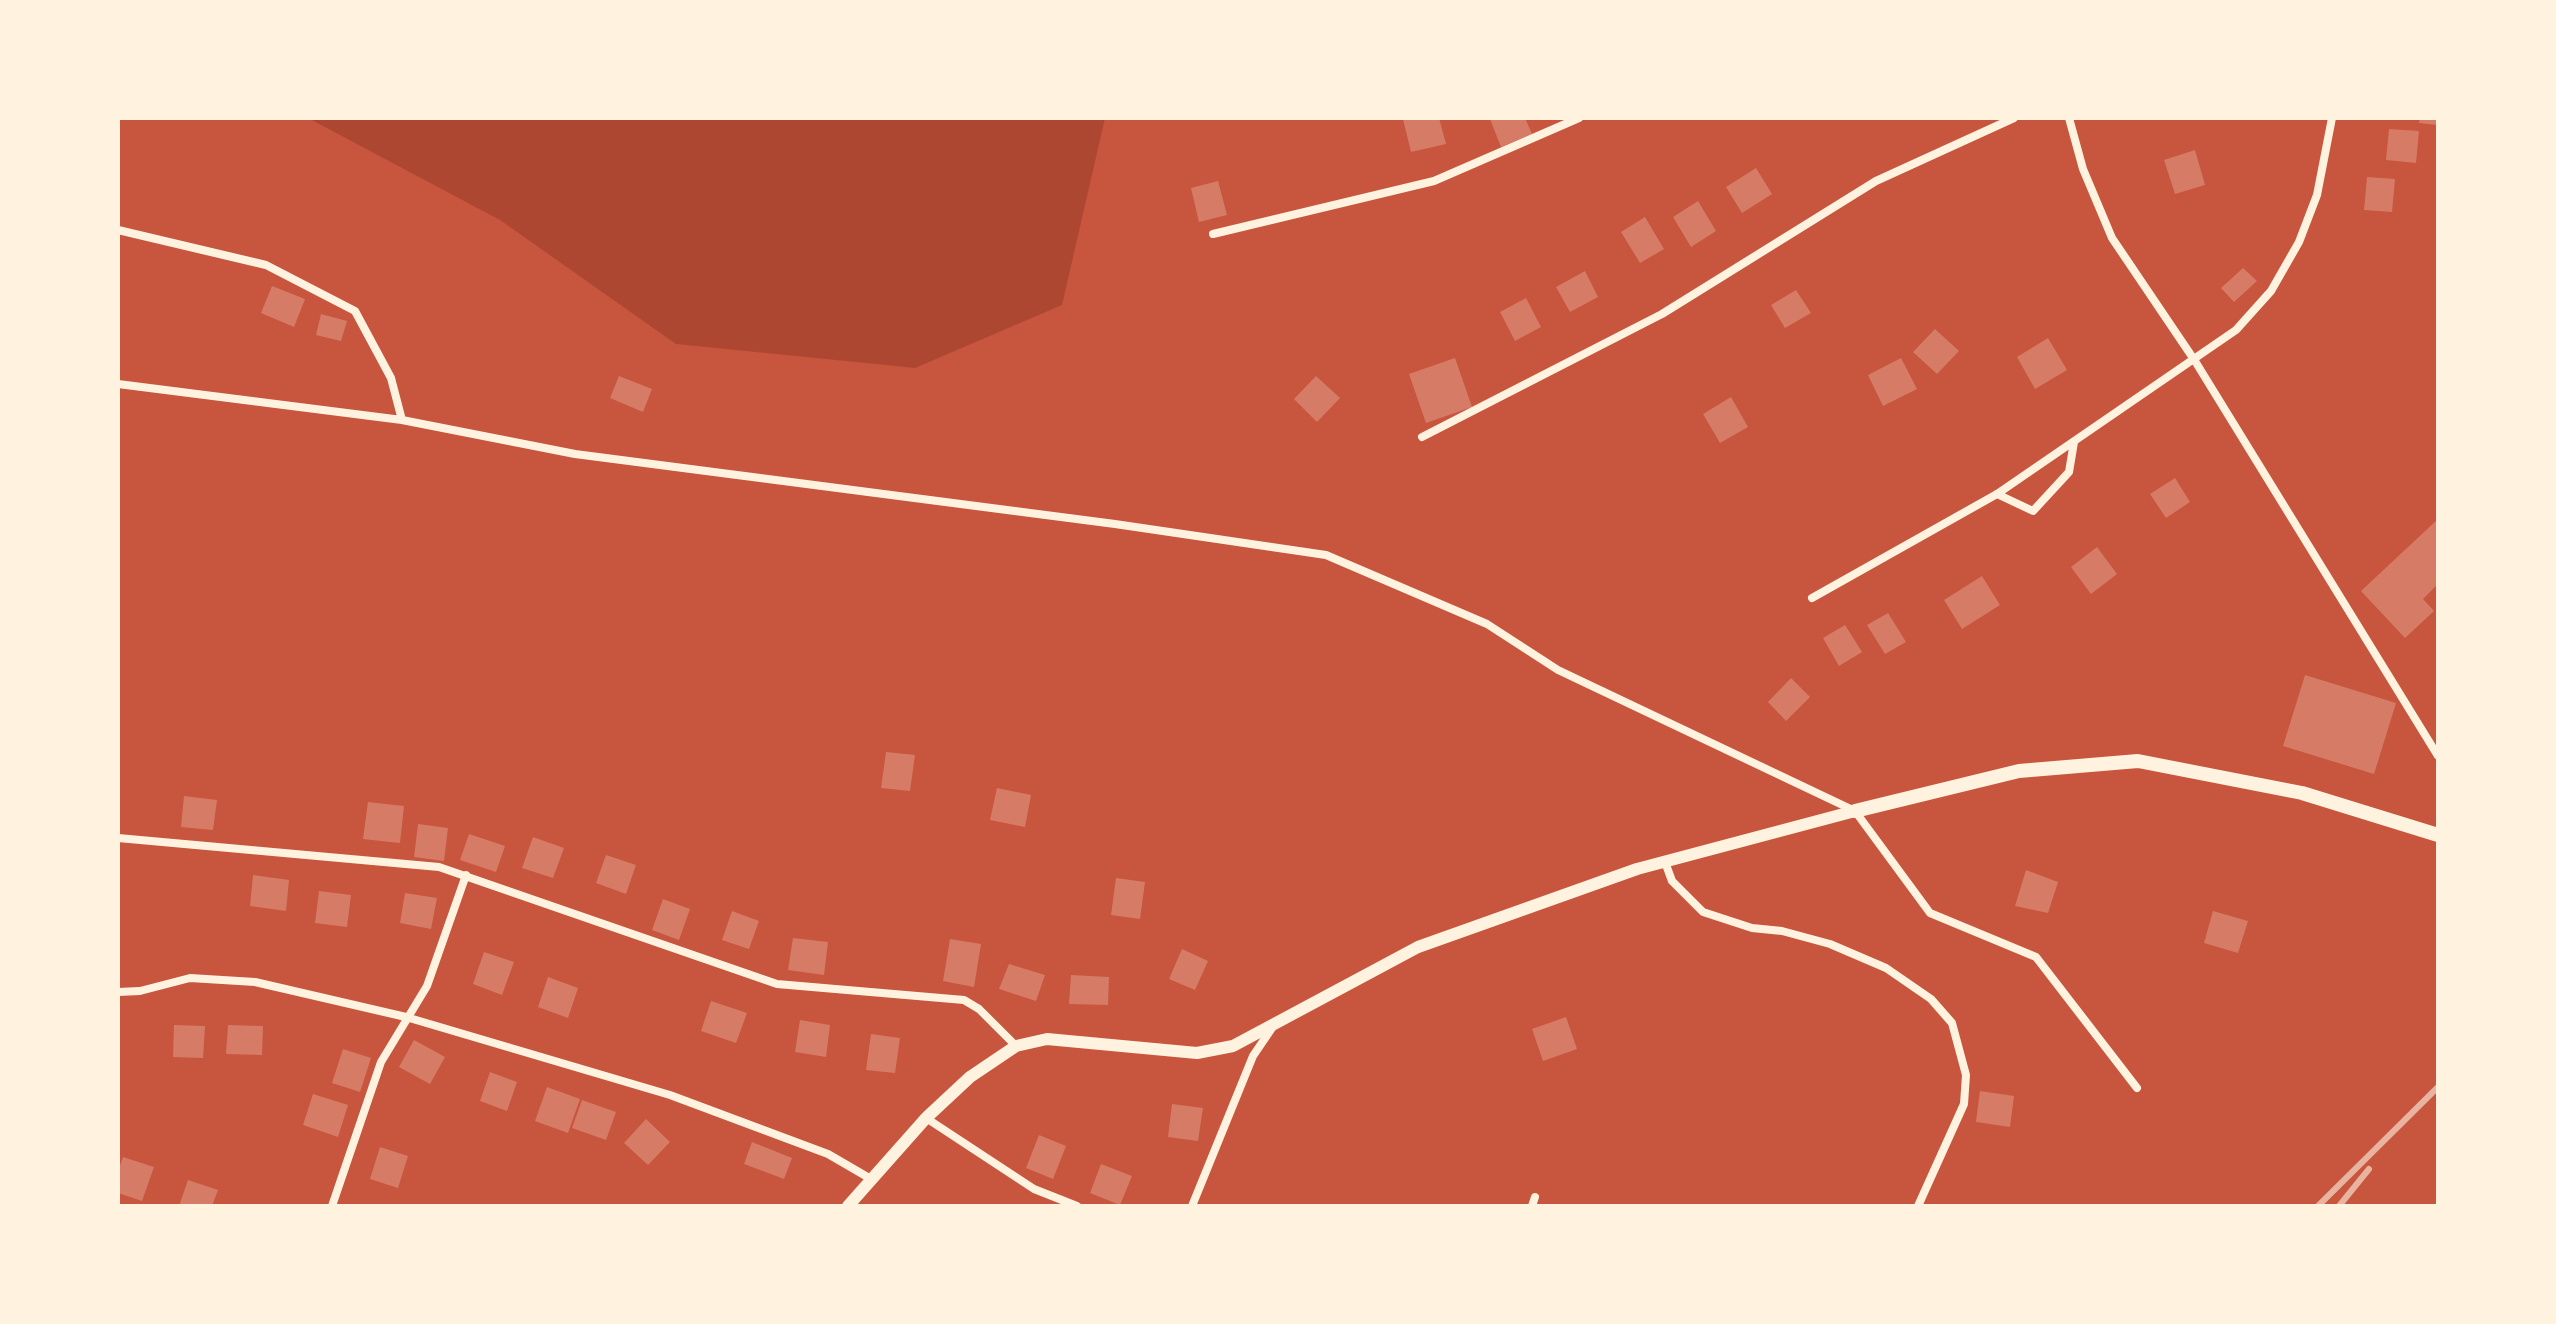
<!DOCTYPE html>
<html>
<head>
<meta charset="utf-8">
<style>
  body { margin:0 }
  #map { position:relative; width:2556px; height:1324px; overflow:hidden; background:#c8553d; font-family:Commissioner,sans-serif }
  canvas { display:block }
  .frame { position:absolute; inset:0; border:120px solid #fff3e0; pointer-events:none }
</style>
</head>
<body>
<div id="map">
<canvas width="2556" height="1324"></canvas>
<div class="frame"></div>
</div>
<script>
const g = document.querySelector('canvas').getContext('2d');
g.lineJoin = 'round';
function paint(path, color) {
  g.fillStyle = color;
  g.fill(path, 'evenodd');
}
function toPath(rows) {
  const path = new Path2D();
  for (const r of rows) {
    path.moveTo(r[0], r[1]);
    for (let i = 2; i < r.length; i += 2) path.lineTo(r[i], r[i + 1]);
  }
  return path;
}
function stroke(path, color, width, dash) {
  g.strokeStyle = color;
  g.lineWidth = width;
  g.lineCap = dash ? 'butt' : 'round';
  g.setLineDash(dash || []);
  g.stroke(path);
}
paint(toPath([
  [308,118,1105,118,1062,305,915,368,676,344,500,220]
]), '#ae4732');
paint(toPath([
  [1439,118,1446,144,1411,152,1403,119],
  [1525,118,1532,134,1501,147,1490,119],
  [2420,118,2438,118,2438,125,2419,123],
  [2389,129,2419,131,2416,163,2386,160],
  [2195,150,2205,185,2175,194,2164,160],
  [1756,168,1772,194,1742,213,1726,187],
  [2367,177,2395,179,2392,212,2364,210],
  [1218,181,1227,215,1199,222,1191,188],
  [1698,201,1716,231,1691,247,1673,217],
  [1645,217,1664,249,1640,263,1621,232],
  [2243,268,2257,281,2234,302,2221,288],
  [1585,271,1598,297,1570,312,1556,287],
  [272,286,305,299,294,327,261,313],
  [1796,290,1811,313,1785,328,1771,305],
  [1526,298,1541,327,1515,341,1500,312],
  [321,314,347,321,341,341,316,335],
  [1935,329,1959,351,1937,374,1913,352],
  [2048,338,2067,370,2035,389,2017,357],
  [1455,358,1472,407,1426,423,1409,374],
  [1901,358,1917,389,1883,406,1868,375],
  [619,376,652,389,643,412,610,398],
  [1316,376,1340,398,1317,422,1294,399],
  [1731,397,1748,427,1720,443,1703,414],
  [2175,478,2190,502,2166,518,2150,494],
  [2438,519,2438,584,2423,599,2434,611,2405,638,2361,591],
  [2097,547,2117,574,2091,594,2071,567],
  [1982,576,2000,605,1962,629,1944,600],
  [1888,613,1906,642,1885,654,1867,625],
  [1845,625,1862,652,1839,666,1823,638],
  [2305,675,2396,703,2374,774,2283,746],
  [1791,678,1810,697,1786,721,1768,702],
  [886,752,915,755,910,791,881,788],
  [997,788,1031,795,1025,827,990,820],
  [184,796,217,800,213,830,181,827],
  [368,802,404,806,400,843,363,839],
  [418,824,448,828,444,861,414,857],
  [469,834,505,846,496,872,460,860],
  [533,837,564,848,553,878,522,868],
  [606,855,636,865,626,894,596,883],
  [2026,870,2058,882,2048,913,2015,906],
  [253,875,289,880,286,911,250,906],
  [1116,878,1145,882,1140,919,1111,915],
  [319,891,351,895,347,927,315,923],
  [405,893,437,898,431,929,400,923],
  [663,899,690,909,679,940,652,930],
  [732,911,759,921,749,949,722,940],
  [2213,911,2248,921,2238,953,2204,943],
  [793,938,828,942,824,975,788,970],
  [950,939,981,944,974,987,943,981],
  [1182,949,1208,961,1195,990,1169,979],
  [484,952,514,962,502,995,473,984],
  [1009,964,1045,975,1036,1001,999,989],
  [1071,975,1109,977,1108,1005,1069,1004],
  [548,977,578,988,568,1018,538,1007],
  [711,1001,747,1013,736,1043,701,1031],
  [1566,1017,1577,1049,1543,1061,1532,1029],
  [800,1020,830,1025,826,1057,795,1052],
  [174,1025,205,1026,203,1058,173,1057],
  [228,1025,263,1026,262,1055,226,1054],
  [871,1034,900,1038,895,1073,866,1070],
  [414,1040,445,1057,430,1084,399,1067],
  [343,1049,371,1058,360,1092,332,1083],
  [490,1072,517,1082,507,1111,480,1101],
  [547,1087,580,1099,568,1133,535,1121],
  [1980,1091,2014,1096,2010,1127,1976,1122],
  [313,1094,348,1105,338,1137,303,1125],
  [582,1100,616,1112,606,1140,572,1128],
  [1172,1104,1203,1108,1198,1141,1168,1137],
  [646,1119,670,1142,648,1165,624,1143],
  [1039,1135,1066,1146,1053,1179,1026,1168],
  [752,1142,792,1158,784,1179,744,1164],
  [380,1147,408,1156,398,1188,370,1179],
  [123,1157,154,1167,142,1201,118,1193,118,1171],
  [1101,1164,1132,1176,1120,1205,1090,1193],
  [188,1180,218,1190,212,1206,179,1206]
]), '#d67c66');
stroke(toPath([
  [2069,118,2083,169,2112,238,2195,361,2438,756],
  [118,230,266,265,355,311,391,378,402,420],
  [1213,234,1434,181,1579,118],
  [118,384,402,420,575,454,1115,524,1326,555,1487,624,1558,670,1855,811,1930,913,2036,957,2137,1088],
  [1422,437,1662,314,1876,181,2014,118],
  [1997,494,2033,511,2069,472,2074,442],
  [1812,598,1997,494,2236,330,2271,291,2299,242,2317,195,2332,118],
  [118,838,439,867,777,984,964,1000,979,1009,1016,1046],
  [1665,862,1672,881,1703,912,1752,928,1782,931,1830,944,1886,968,1931,999,1952,1023,1966,1075,1964,1104,1918,1206],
  [118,992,140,991,190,978,255,982,406,1017,670,1095,828,1154,871,1179],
  [926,1118,1034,1189,1077,1206],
  [332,1206,381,1062,427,986,466,875],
  [1192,1206,1253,1056,1272,1028],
  [1532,1206,1535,1197]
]), '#fff3e0', 8);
stroke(toPath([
  [848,1206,926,1118,970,1077,1016,1046,1047,1039,1197,1053,1233,1046,1418,947,1637,869,1855,811]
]), '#fff3e0', 12);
stroke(toPath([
  [1855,811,2019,771,2138,761,2302,793,2438,835]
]), '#fff3e0', 14);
stroke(toPath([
  [2318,1206,2438,1087],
  [2339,1206,2369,1169]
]), '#e9b49f', 6);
</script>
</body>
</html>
